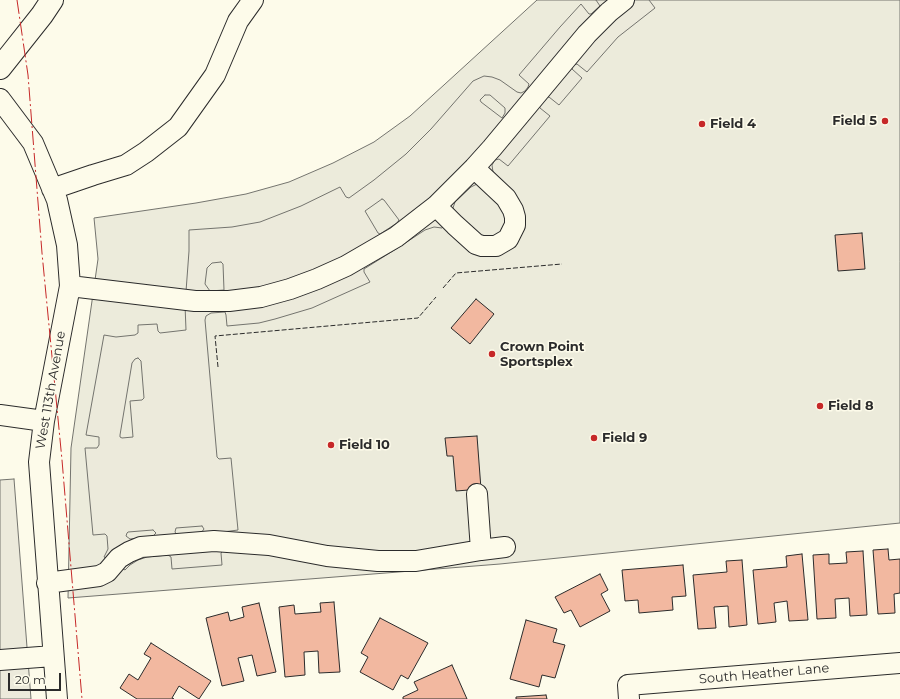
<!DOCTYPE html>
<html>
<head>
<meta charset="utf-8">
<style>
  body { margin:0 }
  #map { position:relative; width:900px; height:699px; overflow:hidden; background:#fdfbea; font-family:Montserrat,sans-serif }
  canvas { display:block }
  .scale { position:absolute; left:8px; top:673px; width:53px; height:18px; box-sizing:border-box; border:2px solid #2b2b2b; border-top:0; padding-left:5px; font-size:12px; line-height:14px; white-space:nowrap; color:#2b2b2b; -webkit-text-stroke:3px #fdfbea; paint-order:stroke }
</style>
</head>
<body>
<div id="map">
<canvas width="900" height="699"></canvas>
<div class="scale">20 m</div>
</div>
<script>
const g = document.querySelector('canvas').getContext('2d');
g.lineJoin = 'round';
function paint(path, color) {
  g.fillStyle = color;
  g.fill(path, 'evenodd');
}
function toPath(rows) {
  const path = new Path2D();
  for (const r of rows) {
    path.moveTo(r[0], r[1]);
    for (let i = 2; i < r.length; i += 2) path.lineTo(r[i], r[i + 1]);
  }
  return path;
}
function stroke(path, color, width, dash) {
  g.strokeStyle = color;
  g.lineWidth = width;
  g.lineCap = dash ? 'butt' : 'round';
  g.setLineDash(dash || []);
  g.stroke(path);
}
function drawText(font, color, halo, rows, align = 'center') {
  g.font = font + ' Montserrat,sans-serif';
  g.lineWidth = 3;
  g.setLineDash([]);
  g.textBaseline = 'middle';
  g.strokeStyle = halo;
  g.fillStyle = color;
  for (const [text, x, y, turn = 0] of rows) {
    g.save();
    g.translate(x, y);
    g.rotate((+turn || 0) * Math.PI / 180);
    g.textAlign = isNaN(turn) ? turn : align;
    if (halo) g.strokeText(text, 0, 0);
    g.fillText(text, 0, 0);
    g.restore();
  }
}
const green = toPath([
  [537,0,900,0,900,523,500,564,68,598,71,448,98,259,94,218,196,203,246,194,289,182,333,163,374,142,410,116,537,0]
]);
paint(green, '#ecebdb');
stroke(green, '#74746e', 1);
const parking = toPath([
  [596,0,649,0,655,8,618,37,587,72,577,64,573,65,572,69,582,78,559,105,549,97,546,98,539,106,540,108,550,116,508,166,499,159,495,160,492,165,493,172,477,184,471,187,455,202,453,208,456,214,442,228,434,227,425,230,396,249,364,269,364,272,370,282,312,308,275,319,259,323,227,326,226,315,225,312,211,313,206,316,205,320,217,457,219,459,231,458,238,530,223,532,223,551,221,553,222,565,172,569,171,557,168,555,147,557,138,560,130,565,125,570,104,557,108,549,107,536,105,534,93,535,85,448,97,448,99,445,99,437,86,435,104,335,116,337,135,335,138,333,138,325,157,324,158,331,160,333,186,330,185,305,189,251,189,230,232,227,260,222,301,206,340,187,346,197,349,198,374,180,406,154,431,129,473,81,484,76,492,77,500,80,517,92,521,93,525,91,528,87,529,84,519,75,560,27,581,4,589,14,591,14,600,6,596,0],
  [485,95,490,95,505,108,505,113,502,118,481,102,480,100,485,95],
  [382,199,384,200,399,220,397,223,380,234,378,233,365,211,382,199],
  [221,262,223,264,224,290,210,291,205,284,207,268,212,263,221,262],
  [138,358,141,361,144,398,142,400,130,401,133,437,122,438,120,437,120,435,132,363,135,359,138,358],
  [202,526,204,529,201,533,177,535,175,532,176,528,202,526],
  [153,530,156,533,152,537,130,539,126,536,127,533,128,532,153,530],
  [14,479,31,699,0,699,0,480,14,479]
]);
paint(parking, '#eceadb');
stroke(parking, '#74746e', 1);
const building = toPath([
  [862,233,865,269,838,271,835,235,862,233],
  [476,299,494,314,470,344,451,328,476,299],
  [477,436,481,489,456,491,453,456,447,456,445,438,477,436],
  [888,549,889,560,900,559,900,593,894,594,895,613,878,614,873,550,888,549],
  [863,551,867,615,850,616,849,598,835,599,836,618,817,619,813,555,829,554,829,564,847,563,846,552,863,551],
  [802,554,808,620,789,621,787,601,774,603,776,622,758,624,753,570,787,567,786,556,802,554],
  [742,560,747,625,729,627,728,606,714,607,716,628,698,629,693,575,727,572,726,561,742,560],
  [683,565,686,596,672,597,673,610,639,613,638,600,625,601,622,570,683,565],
  [600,574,608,590,601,594,610,611,580,627,571,610,564,613,555,597,600,574],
  [334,602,340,672,319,673,318,651,304,652,305,675,285,677,279,607,294,605,295,614,321,612,320,603,334,602],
  [259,603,276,672,257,676,252,655,238,658,244,681,222,686,206,618,228,612,230,621,244,617,242,607,259,603],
  [380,618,428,643,408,679,401,675,393,690,360,672,368,657,361,653,380,618],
  [526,620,557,629,553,642,565,645,555,678,542,675,539,687,510,679,526,620],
  [151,643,211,681,199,699,179,686,172,698,174,699,137,699,120,688,129,674,138,680,151,658,144,654,151,643],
  [452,665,467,699,403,699,403,697,418,690,414,682,452,665],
  [546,695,547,699,516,699,516,697,546,695]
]);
paint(building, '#f2b8a0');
stroke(building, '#2b2b2b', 1);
const minor = toPath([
  [0,99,33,143,57,200,67,245,70,286,44,421,39,462,57,699],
  [52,189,93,175,126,165,146,152,178,127,215,75,238,21,253,0],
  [436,206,455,225,476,244,482,246,496,246,508,239,515,225,515,217,513,210,506,198,474,168],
  [70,286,195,301,229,301,261,297,290,289,317,279,346,266,396,237,436,206,474,168,492,148,587,34,609,12,624,0],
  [0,415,44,421],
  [477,494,481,550],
  [47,583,99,576,107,572,119,558,129,552,141,547,214,541,269,545,327,556,378,561,416,561,481,550,505,547],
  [0,660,53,656],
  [629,699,628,685,900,663]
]);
const major = toPath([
  [0,68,42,15,52,0]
]);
stroke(minor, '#2b2b2b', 22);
stroke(major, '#2b2b2b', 24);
stroke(minor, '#fdfbea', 20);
stroke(major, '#fdfbea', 22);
stroke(toPath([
  [443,288,456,273,562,264],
  [218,367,215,336,418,318,436,297]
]), '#2b2b2b', 1, [5, 2]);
stroke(toPath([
  [17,0,28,75,42,253,62,460,82,699]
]), '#c62828', 1, [14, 3, 2, 3]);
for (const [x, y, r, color] of [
  [885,121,4,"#c62828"],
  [702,124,4,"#c62828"],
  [492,354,4,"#c62828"],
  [820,406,4,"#c62828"],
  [594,438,4,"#c62828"],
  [331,445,4,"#c62828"]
]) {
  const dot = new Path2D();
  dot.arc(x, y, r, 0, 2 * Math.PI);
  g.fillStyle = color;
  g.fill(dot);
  stroke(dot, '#fdfbea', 1.5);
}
drawText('bold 13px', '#2b2b2b', '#fdfbea', [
  ["Field 5",877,121,"right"],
  ["Field 4",710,124],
  ["Crown Point",500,347],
  ["Sportsplex",500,362],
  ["Field 8",828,406],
  ["Field 9",602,438],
  ["Field 10",339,445]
], 'left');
drawText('13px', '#2b2b2b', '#fdfbea', [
  ["West 113th Avenue",51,390,-80],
  ["South Heather Lane",764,674,-5]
]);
</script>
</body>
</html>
